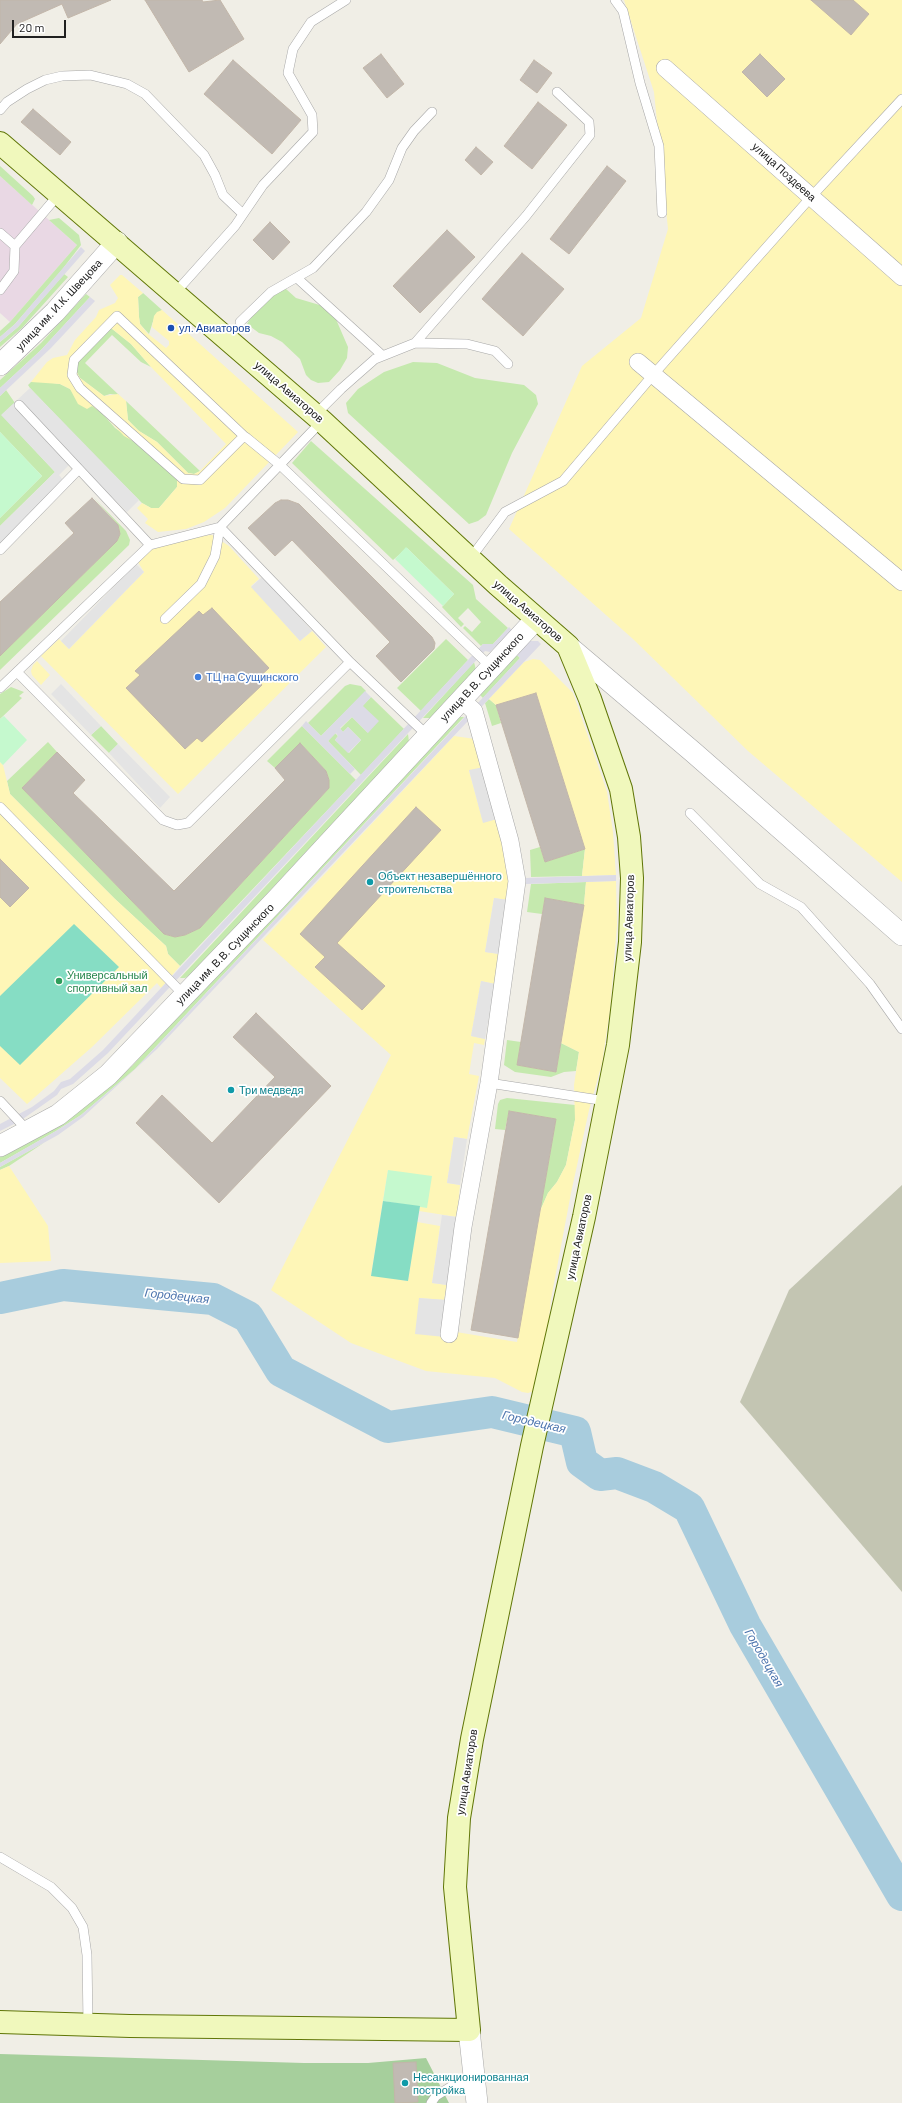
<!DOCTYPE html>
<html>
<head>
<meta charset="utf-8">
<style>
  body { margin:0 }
  #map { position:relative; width:902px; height:2103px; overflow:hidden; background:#f0eee6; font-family:Barlow,sans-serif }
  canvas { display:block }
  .scale { position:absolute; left:12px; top:20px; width:54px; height:18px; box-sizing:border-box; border:2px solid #202020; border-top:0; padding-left:5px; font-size:12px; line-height:14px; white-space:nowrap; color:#202020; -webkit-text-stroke:3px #fff; paint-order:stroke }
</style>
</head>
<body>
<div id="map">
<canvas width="902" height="2103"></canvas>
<div class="scale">20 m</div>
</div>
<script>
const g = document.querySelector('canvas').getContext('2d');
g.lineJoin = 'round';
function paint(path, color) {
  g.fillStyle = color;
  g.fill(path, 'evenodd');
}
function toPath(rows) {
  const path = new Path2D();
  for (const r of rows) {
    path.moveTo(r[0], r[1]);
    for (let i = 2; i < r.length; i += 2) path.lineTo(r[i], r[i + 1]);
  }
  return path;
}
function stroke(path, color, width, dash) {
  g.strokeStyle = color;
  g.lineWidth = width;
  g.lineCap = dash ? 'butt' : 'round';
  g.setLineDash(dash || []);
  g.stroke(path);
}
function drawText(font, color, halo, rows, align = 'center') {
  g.font = font + ' Barlow,sans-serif';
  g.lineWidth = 3.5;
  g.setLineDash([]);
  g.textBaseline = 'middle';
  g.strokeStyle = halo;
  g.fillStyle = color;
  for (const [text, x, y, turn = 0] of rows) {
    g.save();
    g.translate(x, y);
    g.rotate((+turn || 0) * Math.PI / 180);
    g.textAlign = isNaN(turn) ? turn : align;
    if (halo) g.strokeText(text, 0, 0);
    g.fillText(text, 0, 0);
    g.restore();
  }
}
paint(toPath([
  [0,176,77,245,10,322,0,313]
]), '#e9d8e4');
paint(toPath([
  [902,1185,902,1592,740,1402,789,1290]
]), '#c3c5b2');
paint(toPath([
  [0,166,33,196,35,199,32,205,0,176],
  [59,218,79,235,81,245,61,271,15,324,0,337,0,331,10,322,77,245,49,220],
  [64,274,68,277,22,328,0,347,0,342,18,327],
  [286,289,296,298,323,306,335,317,348,347,347,358,340,370,329,382,318,383,311,380,306,375,300,359,282,342,271,336,259,333,247,324,254,312,280,290],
  [143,293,162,310,155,315,149,334,140,324,139,317,138,297],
  [86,294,90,297,41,350,0,388,0,380,41,343],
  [111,328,131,344,151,367,141,362,112,335,85,363,119,395,110,394,104,396,80,378,75,369,78,359],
  [413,362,437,363,475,378,524,385,536,395,538,404,512,453,486,515,478,521,469,524,348,413,346,403,358,389,384,372],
  [39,381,60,384,70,389,102,413,115,428,142,446,177,479,177,487,159,508,151,508,142,503,87,448,30,388,28,385,31,382],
  [6,390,15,403,2,415,55,472,0,526,0,518,42,476,0,432,0,396],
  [126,401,200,471,194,474,188,473,157,442,139,431,128,420],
  [311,441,473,585,476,599,508,628,493,644,483,644,481,646,463,628,465,626,472,632,481,622,468,608,458,618,464,624,461,627,442,607,454,594,407,548,393,560,292,463],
  [93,497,126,531,130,540,129,545,0,670,0,656,117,541,120,534,118,525],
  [446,639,468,660,421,711,397,688],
  [516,654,520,658,483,698,479,694],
  [474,662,476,670,431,718,423,718],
  [350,684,361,686,366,691,321,736,308,723,345,686],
  [11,687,24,692,19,696,22,698,0,719,0,694],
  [371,697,404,729,361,775,328,741,335,733,338,736,335,740,349,753,361,740,348,727,343,732,340,729,352,717,368,733,362,706],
  [489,699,496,705,501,723,492,726,485,703],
  [457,717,464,717,135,1069,81,1115,56,1131,0,1163,0,1156,110,1086,132,1066],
  [101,726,118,744,109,753,91,735],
  [302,726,356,780,180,966,168,954,166,946,115,899,10,794,7,781,48,742,57,752,22,788,164,934,175,937,185,935,200,928,329,788,329,780,326,771,300,743,275,768,267,761],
  [408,734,409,742,194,972,185,978,180,978],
  [540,847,545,862,585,849,582,876,531,877,530,850],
  [586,882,584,905,545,898,542,914,527,912,531,884],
  [507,1040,521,1042,517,1065,556,1072,561,1043,579,1052,576,1071,564,1072,551,1077,515,1072,504,1065],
  [507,1098,575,1105,575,1120,566,1165,557,1182,548,1193,540,1211,556,1119,509,1111,505,1130,495,1129,498,1104,500,1100],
  [45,1142,9,1166,0,1170,0,1167]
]), '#c5e9ae');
paint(toPath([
  [0,2054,304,2063,368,2063,426,2058,449,2103,0,2103]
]), '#a6cf9c');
paint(toPath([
  [624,0,902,0,902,882,748,751,633,639,509,529,582,366,641,318,668,229,654,92],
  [120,275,122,275,143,293,138,297,139,317,140,324,147,333,166,348,169,345,169,341,152,327,154,316,157,312,162,310,298,432,225,508,204,522,186,529,158,532,145,523,148,519,137,508,142,503,151,508,159,508,177,487,177,479,142,446,124,436,102,413,92,406,87,409,78,404,70,389,60,384,31,382,47,362,53,358,67,355,75,340,96,317,99,310,115,303,118,298,110,285],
  [111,328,131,344,151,367,226,444,200,471,194,474,188,473,157,442,139,431,128,420,126,401,118,394,104,396,80,378,75,369,78,359],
  [212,535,229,546,259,579,251,586,300,641,312,631,326,647,178,794,41,656,59,639,69,649,71,647,144,572,138,562,149,550,199,536],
  [533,659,540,660,573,693,607,792,613,832,616,875,582,876,585,849,536,693,496,705,489,699,524,662],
  [37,661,50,675,41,685,32,675,31,671,33,665],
  [454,736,475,739,484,767,469,771,483,822,497,819,508,873,508,900,494,898,485,952,499,954,495,984,481,981,471,1036,485,1039,484,1045,474,1043,469,1074,479,1076,467,1139,454,1137,447,1183,460,1185,457,1217,419,1211,420,1206,427,1208,388,1170,371,1275,408,1281,417,1222,440,1226,432,1283,447,1285,444,1300,419,1298,456,1332,517,1342,540,1211,548,1193,557,1182,566,1165,575,1120,574,1085,579,1052,561,1043,584,905,586,882,616,881,617,925,610,1010,602,1063,589,1110,571,1193,551,1299,547,1341,534,1391,528,1393,522,1392,495,1378,426,1371,351,1343,271,1290,391,1055,263,940],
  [0,762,3,765,10,794,115,899,166,946,168,954,180,966,161,988,157,983,92,1047,27,1104,0,1078],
  [9,1166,48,1226,51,1261,0,1263,0,1170]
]), '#fef6b7');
paint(toPath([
  [0,432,42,476,0,518],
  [406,547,454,594,443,606,395,559],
  [4,716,27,740,3,765,0,762,0,719],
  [388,1170,432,1176,427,1208,383,1201]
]), '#c5f9ce');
paint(toPath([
  [74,924,119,967,20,1065,0,1046,0,996],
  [383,1201,420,1206,408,1281,371,1276]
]), '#86ddc4');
paint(toPath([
  [30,388,139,500,127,512,74,460,59,475,64,481,0,544,0,526,55,472,1,415],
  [136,564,144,572,69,649,61,641],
  [263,576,312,631,300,641,251,587],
  [61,684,101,726,91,735,51,694],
  [118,744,170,797,160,808,109,753],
  [484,767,497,819,483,823,469,770],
  [494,898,508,900,499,954,485,952],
  [481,981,495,984,485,1039,471,1036],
  [454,1137,467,1139,460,1185,447,1183],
  [442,1215,457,1217,447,1285,432,1283],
  [419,1298,448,1300,445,1337,415,1334]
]), '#e4e4e4');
paint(toPath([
  [81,247,85,251,18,327,0,342,0,337,15,324],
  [90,297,95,301,51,348,0,396,0,388,41,350],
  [509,627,512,630,490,652,485,651,108,1053,73,1084,61,1089,57,1095,20,1121,0,1131,0,1124,32,1107,54,1091,61,1082,70,1079,103,1050,483,644,493,644],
  [528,641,538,641,541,644,157,1049,83,1117,58,1135,0,1167,0,1163,56,1131,81,1115,135,1069,520,658,516,654],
  [365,691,371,697,363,706,379,721,368,733,352,717,340,728,343,732,348,727,361,740,348,753,335,740,338,736,336,733,328,741,355,769,350,774,302,726,306,721,321,736],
  [616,875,616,881,526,884,526,878]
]), '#dcdbe6');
stroke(toPath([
  [0,1298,63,1285,213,1299,248,1317,281,1371,388,1427,492,1412,575,1432,582,1462,600,1475,617,1473,654,1487,689,1508,745,1625,902,1895]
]), '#a8ccdd', 32);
const building = toPath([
  [0,0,111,0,68,18,62,4,17,24,0,44,0,0],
  [145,0,202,0,203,2,220,0,244,39,189,72,145,0],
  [811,0,853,0,869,14,851,35,811,0],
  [381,54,404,84,387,98,363,68,381,54],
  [760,54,785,79,767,97,742,72,760,54],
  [233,60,301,120,272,154,204,94,233,60],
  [534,60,552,73,537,93,520,80,534,60],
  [538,102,567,125,532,169,504,146,538,102],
  [33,109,71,142,60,155,21,122,33,109],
  [476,147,493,162,481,175,465,160,476,147],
  [607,166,626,181,569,254,550,239,607,166],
  [270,222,290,242,273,260,253,240,270,222],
  [447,230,475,257,420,313,393,286,447,230],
  [522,253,564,289,523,336,482,299,522,253],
  [92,498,118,525,120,534,117,541,0,656,0,602,74,533,65,523,92,498],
  [281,500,288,500,299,504,432,637,435,643,434,649,401,682,376,656,390,642,292,540,275,556,248,528,275,503,281,500],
  [212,608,269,668,257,679,262,685,202,742,197,738,185,749,126,688,140,675,135,671,199,611,203,615,212,608],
  [536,693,585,849,545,862,496,705,536,693],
  [300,743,326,771,329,780,329,788,200,928,185,935,175,937,164,934,22,788,57,752,85,780,73,793,174,891,285,780,275,768,300,743],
  [416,807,441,830,337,943,385,986,362,1010,315,967,325,957,300,934,416,807],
  [0,859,29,888,10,907,0,897,0,859],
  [545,898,584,905,556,1072,517,1065,545,898],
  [256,1013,331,1086,219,1203,136,1123,162,1095,212,1143,275,1077,233,1037,256,1013],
  [509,1111,556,1119,518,1338,471,1330,509,1111],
  [416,2062,418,2102,395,2103,393,2063,416,2062]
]);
paint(building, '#c1bab3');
stroke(building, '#c2b6a9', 1);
const service = toPath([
  [615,0,623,11,640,83,659,146,662,213],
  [0,110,7,102,27,89,45,80,62,76,90,75,127,84,145,94,204,155,215,175,223,195,243,214],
  [0,233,15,246,59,194],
  [297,278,383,356],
  [0,290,14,271,15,246],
  [175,293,235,226,263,185,313,132,312,115,288,73,293,49,311,22,346,0],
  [240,322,271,292,313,268,366,212,389,180,402,148,414,131,432,112],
  [415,343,467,344,495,351,508,364],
  [19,405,150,545],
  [315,415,341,389,375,359,415,343,526,216,590,135,589,122,557,92],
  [322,421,220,527,350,662,427,735],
  [244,436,200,480,183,479,80,388,72,375,74,360,117,316,244,436,247,438,280,465,491,667],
  [0,550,79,469],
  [470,559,505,512,563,481,653,375,812,196,902,99],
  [17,672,163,820,177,825,188,823,350,662],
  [0,688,150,545,220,527,215,556,201,584,165,619],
  [0,807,185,996],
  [690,813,760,884,801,907,870,984,902,1029],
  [489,1083,606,1101],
  [0,1101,29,1132],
  [0,1857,51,1887,72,1908,83,1927,87,1955,88,2025],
  [431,2103,436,2096,452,2086,474,2080]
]);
const minor = toPath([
  [665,68,902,277],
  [638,362,902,582],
  [449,1334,463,1227,489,1083,517,881,510,841,474,711,461,699]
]);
const tertiary = toPath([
  [0,365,55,312,117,242],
  [568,646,693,752,902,935],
  [0,1146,58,1115,108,1075,276,900,536,619],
  [469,2030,477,2103]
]);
const secondary = toPath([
  [0,143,322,421,498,585,568,646,590,699,621,789,629,837,632,878,630,942,618,1045,584,1217,532,1446,472,1739,459,1818,455,1887,469,2030,130,2026,0,2022]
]);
stroke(service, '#a7a7a7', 10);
stroke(minor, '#a7a7a7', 18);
stroke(tertiary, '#a7a7a7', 22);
stroke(secondary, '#607607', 24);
stroke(service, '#fff', 9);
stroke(minor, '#fff', 17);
stroke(tertiary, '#fff', 21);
stroke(secondary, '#f0f8bc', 22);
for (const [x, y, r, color] of [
  [171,328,4,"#1a4fb4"],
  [198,677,4,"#3f7fe0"],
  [370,882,4,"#0f9aa8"],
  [59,981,4,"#2e9e5b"],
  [231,1090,4,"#0f9aa8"],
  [405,2083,4,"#0f9aa8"]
]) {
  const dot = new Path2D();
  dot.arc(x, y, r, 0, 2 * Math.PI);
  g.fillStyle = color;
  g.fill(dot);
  stroke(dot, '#fff', 1.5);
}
drawText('11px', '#202020', '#fff', [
  ["улица Поздеева",784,172,42],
  ["улица им. И.К. Швецова",59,305,-47],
  ["улица Авиаторов",289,392,41],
  ["улица Авиаторов",528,611,41],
  ["улица В.В. Сущинского",482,677,-47],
  ["улица Авиаторов",629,918,-88],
  ["улица им. В.В. Сущинского",225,954,-46],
  ["улица Авиаторов",579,1237,-78],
  ["улица Авиаторов",467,1772,-81]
]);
drawText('11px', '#164399', '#fff', [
  ["ул. Авиаторов",179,328]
], 'left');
drawText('11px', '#366cbe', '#fff', [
  ["ТЦ на Сущинского",206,677]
], 'left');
drawText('11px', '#0d838f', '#fff', [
  ["Объект незавершённого",378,876],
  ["строительства",378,889],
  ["Три медведя",239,1090],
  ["Несанкционированная",413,2077],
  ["постройка",413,2090]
], 'left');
drawText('11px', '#27864d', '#fff', [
  ["Универсальный",67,975],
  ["спортивный зал",67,988]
], 'left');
drawText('italic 12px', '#4d75ae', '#fff', [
  ["Городецкая",177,1296,6],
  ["Городецкая",534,1422,13],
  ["Городецкая",764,1658,60]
]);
</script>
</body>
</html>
